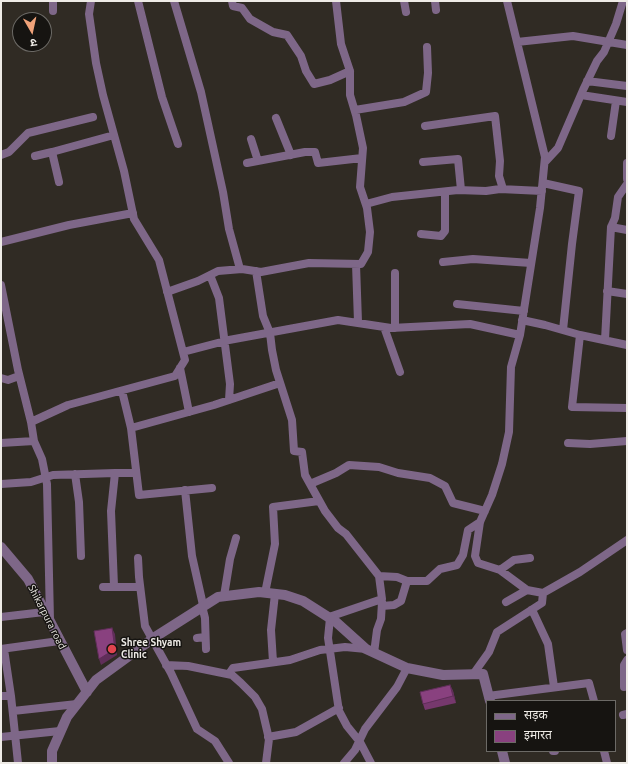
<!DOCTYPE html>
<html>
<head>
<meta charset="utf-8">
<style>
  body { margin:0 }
  #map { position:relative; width:628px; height:764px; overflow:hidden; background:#302b24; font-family:Ubuntu,"Noto Sans Devanagari",sans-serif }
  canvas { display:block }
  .frame { position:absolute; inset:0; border:2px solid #eeebe6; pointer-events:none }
  .legend { position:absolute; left:486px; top:700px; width:130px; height:52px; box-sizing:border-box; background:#161411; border:1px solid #6c6a66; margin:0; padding:5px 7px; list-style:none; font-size:12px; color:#eeebe6 }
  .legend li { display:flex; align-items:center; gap:8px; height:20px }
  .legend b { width:20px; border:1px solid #6c6a66 }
  .north { position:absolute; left:12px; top:12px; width:40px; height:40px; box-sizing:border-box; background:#161411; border:1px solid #6c6a66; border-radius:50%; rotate:171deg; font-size:11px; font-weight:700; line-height:16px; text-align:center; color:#eeebe6 }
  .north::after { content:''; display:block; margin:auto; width:14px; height:18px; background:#f0a279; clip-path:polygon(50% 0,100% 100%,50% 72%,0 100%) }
</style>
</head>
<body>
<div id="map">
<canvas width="628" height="764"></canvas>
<div class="frame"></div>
<ul class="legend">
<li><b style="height:5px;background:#7e6788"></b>सड़क</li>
<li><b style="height:11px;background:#89417f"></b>इमारत</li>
</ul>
<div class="north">उ</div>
</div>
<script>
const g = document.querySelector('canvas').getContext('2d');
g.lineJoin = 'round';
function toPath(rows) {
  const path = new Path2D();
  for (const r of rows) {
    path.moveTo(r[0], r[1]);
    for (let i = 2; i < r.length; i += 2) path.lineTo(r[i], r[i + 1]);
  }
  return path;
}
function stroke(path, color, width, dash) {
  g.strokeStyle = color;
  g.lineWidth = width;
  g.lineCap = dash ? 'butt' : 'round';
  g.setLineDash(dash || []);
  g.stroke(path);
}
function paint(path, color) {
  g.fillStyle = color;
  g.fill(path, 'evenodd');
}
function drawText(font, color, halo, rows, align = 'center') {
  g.font = font + ' Ubuntu,sans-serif';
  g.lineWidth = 3;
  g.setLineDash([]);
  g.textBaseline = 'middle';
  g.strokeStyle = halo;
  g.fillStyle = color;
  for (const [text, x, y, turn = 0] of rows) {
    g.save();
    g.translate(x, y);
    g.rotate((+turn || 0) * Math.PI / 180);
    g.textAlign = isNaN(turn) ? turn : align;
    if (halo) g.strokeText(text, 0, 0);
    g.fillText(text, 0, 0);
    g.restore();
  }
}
stroke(toPath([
  [53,1,53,11],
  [138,1,162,97,178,144],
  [174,1,201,92,223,192,229,229,240,269],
  [336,1,341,44,350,71],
  [404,1,406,12],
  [435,1,436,10],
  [517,42,573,36,627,45],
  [587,81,627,86],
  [581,95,627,102],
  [355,110,404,102,426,92,428,73,427,47],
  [276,118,291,155],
  [425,126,495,116,500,161,499,176,503,189],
  [611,136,616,101],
  [251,139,258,161],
  [1,155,9,152,28,133,93,117],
  [35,156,52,152],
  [423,162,458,159,461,190],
  [545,162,558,148,583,90,597,61,604,52,616,24,623,1],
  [247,163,305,152,315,152,318,163,362,158],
  [627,163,627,179],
  [59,182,52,152,114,135],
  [543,183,579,191,572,244,563,330],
  [366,204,392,197,458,190,486,191,500,189,542,191],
  [611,227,627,230],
  [421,234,441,236,445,231,445,192],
  [1,242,69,225,133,213],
  [443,262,473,259,531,263],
  [356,264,358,322],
  [256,271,263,316,270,333,272,350,276,370,292,420,294,451,302,452,305,475,325,511,338,528,346,534,379,576,382,599,329,617],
  [395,273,395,328],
  [210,275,219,298,230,384,229,400],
  [1,285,18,370,31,422],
  [607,291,627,294],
  [167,292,198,281,218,271,242,269,261,272,309,263,361,264,368,252,370,232,367,208,360,187,363,148,356,115,350,95,350,71,330,80,314,84,306,71,301,56,287,35,273,32,250,19,242,8,233,6,232,1],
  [457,304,524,311],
  [522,320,545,325,580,335],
  [384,327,400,372],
  [520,335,511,367,509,432,502,464,492,495,480,522,475,556,478,563,500,570,527,590],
  [605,340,611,227,615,218,618,197,627,184],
  [627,345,580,335,572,407,627,408],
  [183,352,229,340,338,320,391,328,470,324,520,335,540,208,545,157,507,1],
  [180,368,189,412],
  [1,378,8,380,19,376],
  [122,391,131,428,214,405,280,383],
  [131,428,139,495,212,488],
  [34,441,31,422,68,405,175,376,185,360,159,260,134,219,124,171,103,95,96,63,89,14,91,1],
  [1,443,34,441,42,459,47,484,50,620],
  [568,443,590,444,627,441],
  [75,474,79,502,81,556],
  [1,484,31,482,53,475,115,473],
  [310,484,336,473,349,465,379,467,398,473,430,478,445,486,453,503,485,511],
  [185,490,192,556,203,605],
  [138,558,139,577,145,626,171,673,197,729,215,741,229,763],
  [500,570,514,560,530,558],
  [379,576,397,577,407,581],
  [114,586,111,511,115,473,136,473],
  [103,587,140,587],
  [265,593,275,544,273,507,319,501],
  [224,596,230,559,236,538],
  [506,602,527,590,543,593],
  [202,606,205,618,206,649],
  [382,606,394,605,401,601,407,581,427,581,440,569,457,565,463,555,468,530,480,522],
  [531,610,534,614,548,644,554,687],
  [1,617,44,612],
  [330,618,328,638,339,711,347,726,360,742,371,763],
  [627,633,625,634,627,650],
  [197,638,205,637],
  [1,649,59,641],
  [4,649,11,696],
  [374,653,377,630,381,619,382,602],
  [273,662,271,630,275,594],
  [166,665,188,666,232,675,241,683,255,697,262,709,269,739,266,763],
  [474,673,489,652,497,632,542,603,543,593,580,572,627,540],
  [229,674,233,668,290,660,320,650,345,647,366,649],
  [624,687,624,665,627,660],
  [1,696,11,696,18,763],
  [488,696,589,683,594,701],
  [13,711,77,704],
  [623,715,627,714],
  [1,737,60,731],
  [268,737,296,732,339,708],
  [553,751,555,751],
  [604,751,607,763],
  [344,763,355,750,365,729,397,687,407,668]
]), '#7e6788', 8);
stroke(toPath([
  [1,547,28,579,87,692],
  [502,751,505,763],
  [52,763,52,751,67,717,96,680,155,637,218,597,259,592,285,595,303,601,336,622,366,649,407,668,443,675,483,674,490,701]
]), '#7e6788', 10);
paint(toPath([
  [450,685,453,691,456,703,425,710,423,704]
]), '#76386d');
paint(toPath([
  [112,628,115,634,117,655,101,665,99,659],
  [450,685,453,691,456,703,453,696]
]), '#602e59');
const building = toPath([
  [112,628,115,649,99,659,94,631,112,628],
  [450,685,453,696,423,704,420,692,450,685]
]);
paint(building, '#89417f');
stroke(building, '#602e59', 1);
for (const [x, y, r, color] of [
  [112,649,5,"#e0444e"]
]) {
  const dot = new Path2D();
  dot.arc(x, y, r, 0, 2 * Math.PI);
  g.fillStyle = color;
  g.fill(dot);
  stroke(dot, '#161411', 1.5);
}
drawText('10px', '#eeebe6', '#161411', [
  ["Shikarpura road",47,617,63]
]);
drawText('bold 10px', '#eeebe6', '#161411', [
  ["Shree Shyam",121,643],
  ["Clinic",121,655]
], 'left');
</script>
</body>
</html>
